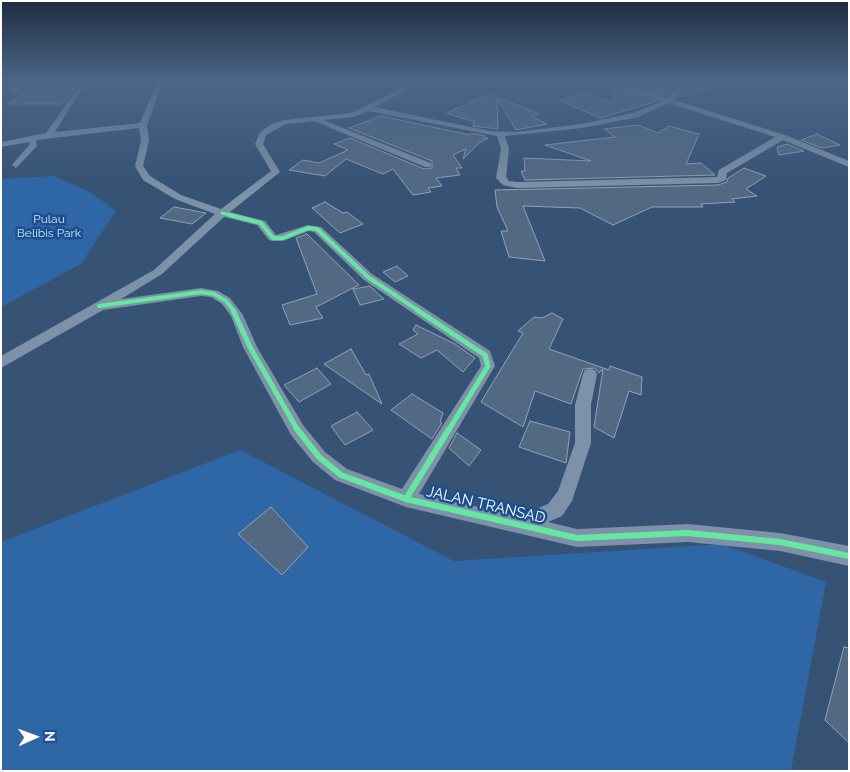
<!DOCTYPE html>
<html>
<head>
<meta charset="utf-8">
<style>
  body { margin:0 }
  #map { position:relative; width:850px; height:772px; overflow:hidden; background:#365274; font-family:Raleway,sans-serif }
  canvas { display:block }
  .frame { position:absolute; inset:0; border:2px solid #fff; pointer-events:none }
  .north { position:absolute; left:10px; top:712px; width:50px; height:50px; -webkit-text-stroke:4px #1b4f8f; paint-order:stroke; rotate:88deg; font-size:14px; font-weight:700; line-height:20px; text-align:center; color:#fff }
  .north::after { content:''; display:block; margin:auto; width:18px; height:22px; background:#fff; clip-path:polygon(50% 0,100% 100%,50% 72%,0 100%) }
</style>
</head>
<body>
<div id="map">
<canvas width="850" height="772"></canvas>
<div class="frame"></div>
<div class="north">N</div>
</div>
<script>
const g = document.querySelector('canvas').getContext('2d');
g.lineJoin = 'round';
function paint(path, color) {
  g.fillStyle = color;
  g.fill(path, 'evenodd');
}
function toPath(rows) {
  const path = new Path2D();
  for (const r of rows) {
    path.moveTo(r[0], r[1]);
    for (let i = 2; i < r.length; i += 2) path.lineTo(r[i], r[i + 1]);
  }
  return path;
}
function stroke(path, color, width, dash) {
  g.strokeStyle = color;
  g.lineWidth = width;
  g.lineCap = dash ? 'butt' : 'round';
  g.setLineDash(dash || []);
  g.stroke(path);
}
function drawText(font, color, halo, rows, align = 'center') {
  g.font = font + ' Raleway,sans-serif';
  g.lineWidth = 5;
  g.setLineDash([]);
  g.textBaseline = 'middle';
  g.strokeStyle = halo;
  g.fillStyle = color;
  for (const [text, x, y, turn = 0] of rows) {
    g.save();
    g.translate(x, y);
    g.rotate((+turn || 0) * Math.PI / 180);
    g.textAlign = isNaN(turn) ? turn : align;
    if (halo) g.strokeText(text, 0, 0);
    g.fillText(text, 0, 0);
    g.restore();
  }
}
paint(toPath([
  [54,176,90,192,116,211,81,264,1,307,1,179],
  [240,450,454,561,722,544,826,582,791,771,1,771,1,542]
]), '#2f66a5');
const building = toPath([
  [13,81,65,81,66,87,76,87,62,104,8,104,25,93,12,92,12,90,25,87,13,81],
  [614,81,680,81,667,96,638,86,614,84,614,81],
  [692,81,719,81,720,85,679,97,692,81],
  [613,91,636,94,658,101,600,118,559,100,586,93,613,103,613,91],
  [489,94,539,114,531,116,547,124,516,130,497,99,498,129,473,126,474,122,447,113,489,94],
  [381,116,470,135,471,133,485,136,483,138,488,138,479,143,463,159,466,149,453,155,462,168,456,168,460,175,436,178,442,186,428,188,431,192,413,195,393,169,383,174,346,159,325,176,289,170,303,160,319,163,348,150,334,144,350,138,424,169,432,168,432,161,349,128,381,116],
  [638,125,658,133,669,126,699,134,686,164,701,163,715,175,525,180,521,171,525,171,524,158,591,161,545,145,615,137,604,129,638,125],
  [817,134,840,145,822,148,801,140,817,134],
  [787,144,804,151,779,155,777,147,787,144],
  [744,168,766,176,746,189,757,196,732,199,735,202,701,204,703,207,652,207,613,225,580,208,523,206,545,261,509,257,501,231,508,231,497,207,495,190,718,185,727,182,728,178,744,168],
  [325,202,343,213,347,212,363,224,340,233,312,208,325,202],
  [174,207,206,213,192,224,160,218,174,207],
  [307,234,359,285,316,307,323,318,290,325,282,305,317,294,296,238,307,234],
  [397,266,408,276,395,282,383,272,397,266],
  [370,286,384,299,360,305,353,289,370,286],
  [552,313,563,319,549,349,609,370,610,366,642,377,641,395,629,391,614,438,594,427,603,369,599,373,595,368,583,369,571,404,535,391,523,427,481,402,523,333,518,331,534,317,542,318,552,313],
  [416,325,455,344,475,358,463,372,437,350,421,358,399,344,418,334,413,330,416,325],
  [351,349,366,375,369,374,382,404,324,364,351,349],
  [317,368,331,384,299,402,284,385,317,368],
  [412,394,443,413,440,422,442,423,432,439,391,410,412,394],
  [357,412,373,430,345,445,331,426,357,412],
  [530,421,570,432,566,463,519,447,530,421],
  [457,433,481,450,469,466,449,448,457,433],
  [271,507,308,547,282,575,238,534,271,507],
  [844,647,849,648,849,743,825,720,844,647]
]);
paint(building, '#526984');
stroke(building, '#92a2b6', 1);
paint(toPath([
  [157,81,163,81,147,125,149,141,143,166,150,176,181,195,221,209,271,171,255,144,260,132,270,125,284,120,351,113,417,81,425,81,374,107,490,131,516,132,582,124,633,113,663,101,636,92,551,81,637,88,668,98,683,81,690,81,674,100,785,135,849,161,849,167,783,140,727,173,726,180,718,183,517,188,503,185,496,178,501,149,497,136,368,111,353,117,323,120,431,163,431,167,425,167,314,121,286,124,266,135,263,144,280,172,230,212,265,221,276,235,308,225,321,227,372,274,490,351,495,366,419,494,520,516,548,504,558,491,575,443,575,405,583,374,585,370,590,369,595,370,597,374,591,405,591,443,572,501,562,516,548,522,577,529,688,524,780,533,849,546,849,566,780,551,688,542,577,547,406,507,335,480,313,462,291,435,243,347,231,316,222,304,211,297,201,296,103,310,1,368,1,356,154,270,215,214,175,199,143,180,135,166,141,141,139,128,36,140,37,146,16,168,12,165,30,144,29,142,1,147,1,142,46,133,80,85,83,87,55,132,140,123,157,81],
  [669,103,775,137,719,170,717,177,517,182,509,181,506,177,509,149,505,136,582,128,638,117,669,103],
  [224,217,257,225,269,240,273,241,283,241,309,231,314,232,364,280,479,358,481,366,402,489,347,469,325,452,303,425,257,347,243,315,230,298,218,291,201,288,121,299,162,274,224,217]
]), '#7d92a8');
stroke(toPath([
  [222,213,234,216]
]), '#66e7a1', 3);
stroke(toPath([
  [230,215,261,223,273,238,283,238,308,228,317,229,368,277,419,311],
  [99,306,201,292,214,294,226,301,234,311]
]), '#66e7a1', 4);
stroke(toPath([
  [233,310,250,347,298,431],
  [417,310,485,355,488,366,448,431]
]), '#66e7a1', 5);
stroke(toPath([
  [297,429,319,457,341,475,406,499,577,538,688,533,780,542,849,556],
  [406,499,449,429]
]), '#66e7a1', 6);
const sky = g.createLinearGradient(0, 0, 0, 189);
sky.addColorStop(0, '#1e2d40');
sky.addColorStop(0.43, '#4c6688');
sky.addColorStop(1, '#4c668800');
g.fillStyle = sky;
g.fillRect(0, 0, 850, 189);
drawText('12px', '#cfe3fa', '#1b4f8f', [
  ["Pulau",49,219],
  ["Belibis Park",49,233]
]);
drawText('15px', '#fff', '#1b4f8f', [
  ["JALAN TRANSAD",486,505,13]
]);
</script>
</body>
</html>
